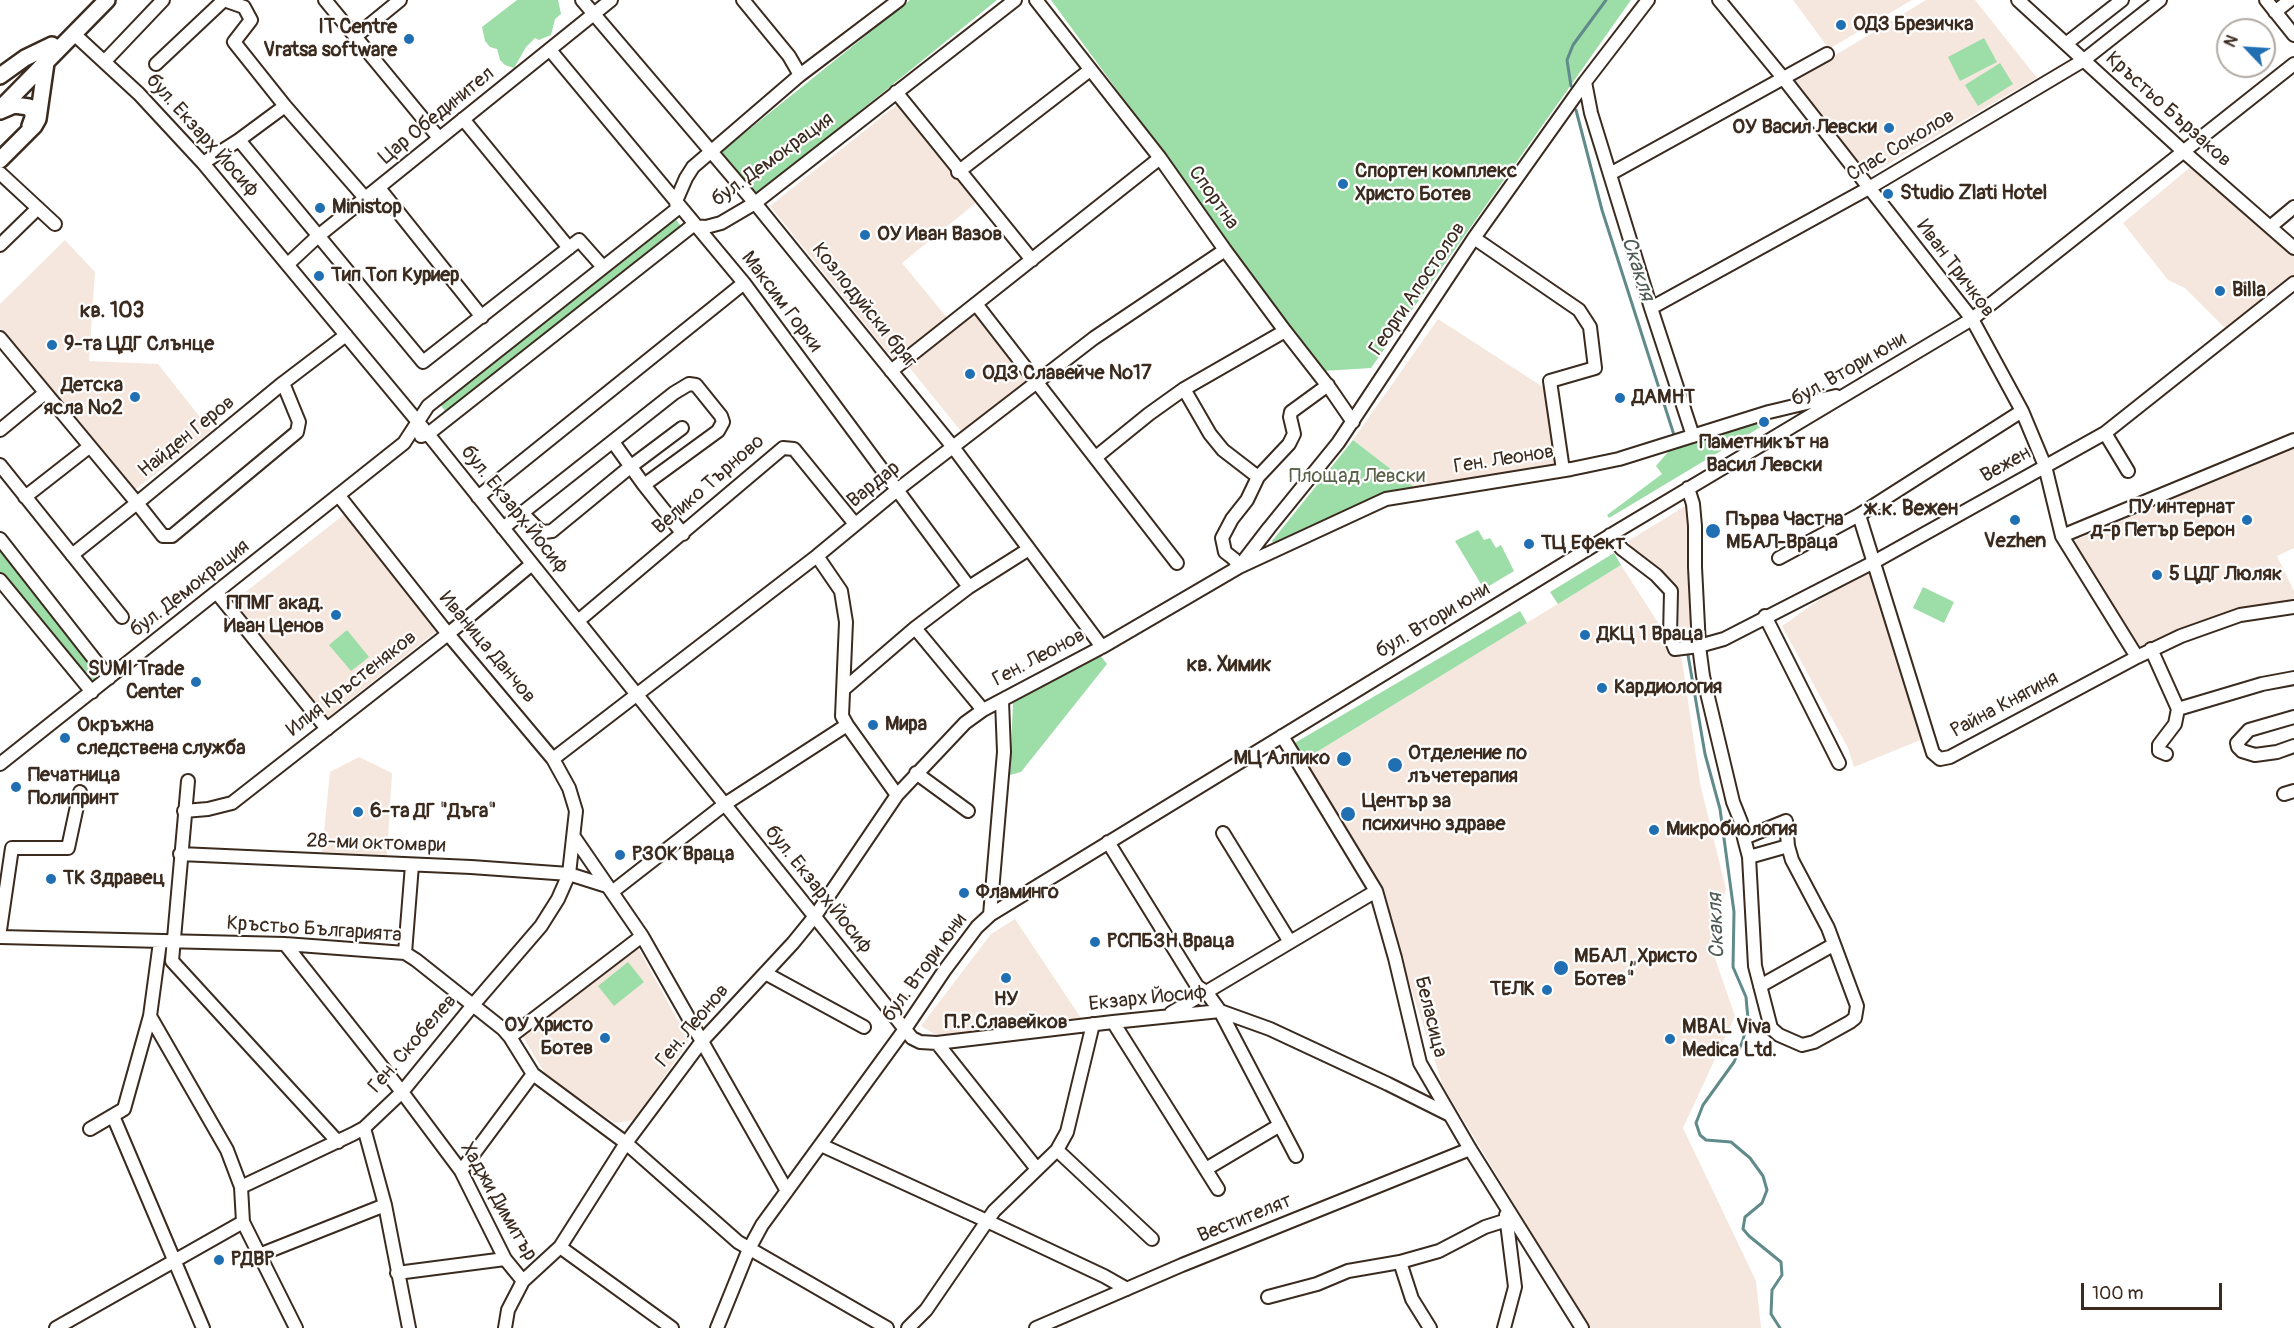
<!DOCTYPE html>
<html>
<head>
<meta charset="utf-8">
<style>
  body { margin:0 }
  #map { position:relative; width:2294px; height:1328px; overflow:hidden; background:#fff; font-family:Pangolin,sans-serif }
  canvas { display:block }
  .north { position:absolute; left:2216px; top:18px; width:60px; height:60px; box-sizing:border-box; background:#fff; border:2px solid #b1aaa5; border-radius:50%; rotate:295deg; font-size:16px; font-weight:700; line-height:24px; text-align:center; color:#3b2a1e }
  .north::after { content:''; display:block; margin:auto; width:21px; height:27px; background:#1f6fb2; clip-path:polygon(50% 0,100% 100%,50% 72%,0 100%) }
  .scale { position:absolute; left:2081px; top:1283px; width:141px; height:27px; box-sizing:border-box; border:3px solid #3b2a1e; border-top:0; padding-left:8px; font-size:18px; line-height:21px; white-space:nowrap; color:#3b2a1e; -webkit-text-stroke:4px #fff; paint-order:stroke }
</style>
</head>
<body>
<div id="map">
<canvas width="2294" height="1328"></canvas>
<div class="north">N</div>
<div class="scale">100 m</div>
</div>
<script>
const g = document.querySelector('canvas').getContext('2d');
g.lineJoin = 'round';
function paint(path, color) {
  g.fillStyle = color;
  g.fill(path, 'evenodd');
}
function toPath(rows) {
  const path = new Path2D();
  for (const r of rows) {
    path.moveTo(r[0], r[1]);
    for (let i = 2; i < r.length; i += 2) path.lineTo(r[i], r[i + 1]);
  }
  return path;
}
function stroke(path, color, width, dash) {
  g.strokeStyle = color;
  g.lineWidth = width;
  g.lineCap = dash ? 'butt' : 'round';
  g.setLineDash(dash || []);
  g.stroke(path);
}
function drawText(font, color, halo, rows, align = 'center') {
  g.font = font + ' Pangolin,sans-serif';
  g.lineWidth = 4.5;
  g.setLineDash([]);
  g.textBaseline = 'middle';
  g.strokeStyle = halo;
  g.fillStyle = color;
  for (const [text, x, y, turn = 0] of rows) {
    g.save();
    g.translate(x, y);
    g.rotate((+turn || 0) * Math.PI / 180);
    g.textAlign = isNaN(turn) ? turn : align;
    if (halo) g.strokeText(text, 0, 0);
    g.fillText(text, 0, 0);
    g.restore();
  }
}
paint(toPath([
  [1793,0,1912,0,1829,49],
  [1926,0,1975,0,2037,78,1867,176,1793,81],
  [898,104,977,202,902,263,949,320,893,359,770,206],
  [2193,165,2294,253,2294,276,2227,330,2185,288,2168,280,2123,223],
  [65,240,95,272,89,361,158,364,211,431,133,491,0,328,0,304],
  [977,313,1031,381,964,435,909,367],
  [1438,319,1543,387,1557,464,1414,487,1353,440],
  [2294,448,2294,548,2277,556,2294,591,2294,601,2235,608,2139,648,2071,542],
  [1687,505,1691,528,1692,629,1679,630,1679,595,1673,581,1635,553,1628,541],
  [346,513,438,630,327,718,234,601],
  [1621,565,1682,660,1700,783,1726,889,1710,944,1735,1016,1683,1128,1756,1281,1761,1328,1589,1328,1443,1086,1380,893,1302,761],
  [1872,570,1923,739,1854,767,1848,748,1782,626,1826,595],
  [359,757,392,773,387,855,322,852,330,772],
  [1015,919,1083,1021,941,1038,921,1026,991,934],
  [637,946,689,1041,634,1120,615,1123,547,1077,522,1035]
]), '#f5e7dd');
paint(toPath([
  [517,0,558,0,561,14,555,19,551,35,539,40,535,38,526,47,514,68,505,65,500,60,497,49,490,47,485,41,482,27],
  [910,0,997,0,756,195,721,152],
  [1051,0,1631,0,1371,368,1323,371],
  [1984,38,1997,62,1960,81,1948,57],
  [2000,63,2013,84,1978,106,1965,85],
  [675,218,682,228,446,412,439,403],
  [1768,418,1769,422,1609,518,1607,515,1662,474,1656,466,1674,445],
  [1353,440,1414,487,1386,492,1276,547,1272,541],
  [1478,530,1484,540,1490,538,1496,548,1501,545,1514,571,1484,589,1455,541],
  [0,543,109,678,92,692,0,580],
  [1614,553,1621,565,1558,604,1550,592],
  [1923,587,1954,602,1944,623,1913,608],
  [1520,611,1527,623,1302,761,1293,744],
  [347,630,369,657,351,671,329,645],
  [1099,654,1107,664,1021,772,1010,775,1013,703],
  [628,962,644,982,614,1006,598,986]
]), '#9ddda7');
stroke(toPath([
  [1571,86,1567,60,1573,45,1606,0],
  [1576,110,1602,210,1674,435],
  [1688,655,1705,754,1720,809,1734,912,1733,967,1746,997,1748,1019,1743,1040,1734,1062,1703,1105,1696,1123,1700,1135,1706,1140,1731,1142,1750,1158,1763,1176,1767,1190,1762,1203,1745,1217,1743,1229,1749,1236,1781,1262,1782,1275,1772,1290,1771,1314,1780,1328]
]), '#618b8b', 3);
const minor = toPath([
  [325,0,439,138],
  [582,0,755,203,953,447,1102,647],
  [743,0,789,56,800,75],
  [1036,0,1160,158,1225,250,1285,331,1331,390,1353,422],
  [1719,0,1784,79,1972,319,2022,411,2045,466,2062,536,2137,657],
  [2018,0,2183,151,2294,248],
  [2266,0,2294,35],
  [2275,12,2290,0],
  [73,33,139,94,203,163,428,434,912,1038,920,1042,937,1043,1113,1022,1220,1011,1270,1029,1388,1084,1450,1115],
  [356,36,400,0],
  [2067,43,2122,0],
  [550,50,744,283,969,587],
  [105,61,163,0],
  [156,64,224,0,244,7,251,20,234,42,285,106,366,199],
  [1585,82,1591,113,1651,308,1693,436],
  [896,92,1032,260],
  [285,106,239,140,423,362,579,240,603,267],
  [463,119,569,248],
  [203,163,239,140],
  [958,172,1090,70],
  [0,173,55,224],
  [1610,174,1827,54],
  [379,188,482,317],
  [2270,227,2294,207],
  [1474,238,1579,310,1590,327,1595,368,1550,381,1563,470],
  [0,245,38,208],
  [288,264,317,237,611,0],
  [976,304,1177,563],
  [1651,308,1869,188,2084,60,2160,0],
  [0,338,137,503,283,383,346,335],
  [891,371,1160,158],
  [1328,385,1291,412,1290,417,1294,434,1289,444,1258,477,1247,500,1232,519,1222,538,1225,552,1234,559,1239,567,1269,528,1338,443,1474,238,1585,82,1648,0],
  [1184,389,1210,434,1223,450,1258,477],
  [0,430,45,393],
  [2105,433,2128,471],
  [421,436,428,434,692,226,706,227,721,223,755,203,1015,0],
  [1096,457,1149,414,1184,389,1285,331],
  [0,465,122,617],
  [644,485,683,534],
  [1688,488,1693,504,1695,526,1695,567,1699,646,1703,676,1733,802,1741,822,1744,838,1749,857,1755,966,1771,1028,1779,1035,1802,1045,1814,1042,1850,1022,1855,1018,1857,1006,1828,928,1792,860,1788,846,1786,821,1744,838],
  [339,496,448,634,553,759,569,788,576,811,569,874,607,886],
  [25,497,89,447],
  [478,497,744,283],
  [522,513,539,530,544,532,552,531,630,467,682,428],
  [1859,515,1933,753,1940,759,1950,757,2137,657,2181,636,2240,615,2294,607],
  [503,528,674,393,689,384,696,385,721,416,723,422,718,431,644,485,613,442],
  [1610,535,1622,549,1656,575,1671,591,1670,637,1675,649,1699,646,1724,639,1874,562,2105,433,2294,283],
  [2062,536,2294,440],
  [0,539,109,678],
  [72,555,137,503,163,536,172,536,297,432,299,422,283,383],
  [817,556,841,591,846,622,842,716,847,725,897,795],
  [1779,558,1859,515,2022,411],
  [0,580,92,692],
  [217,593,327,729],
  [1765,616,1839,763],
  [578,621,783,448,794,449,855,524],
  [915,628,983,710],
  [2151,649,2178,709],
  [844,689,915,628,969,587,1029,549],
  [2294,717,2249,730,2237,743,2238,747,2242,751,2255,755,2277,752,2294,746],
  [1282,736,1376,891,1395,958,1420,1063,1470,1149,1582,1328],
  [2166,754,2159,751,2159,745,2175,724,2178,709,2262,684,2294,678],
  [553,759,817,556,897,490,1094,338,1225,250],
  [0,764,404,443,428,406,677,209,676,201,686,178,693,167,800,75,899,0],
  [916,773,968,811],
  [188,781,172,961,338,1142],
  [2284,794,2294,791],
  [184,811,208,809,232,803,448,634,532,564],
  [1223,833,1290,942],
  [574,837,642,936,787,1191],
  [1108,842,1197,986,1207,993,1220,1011,1296,1156],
  [180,854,471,867,569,874,558,899,541,926,473,1005,402,1092,364,1128,353,1134,241,1187],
  [1749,857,1788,846],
  [612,892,725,804,847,725],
  [990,915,1004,752,1002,701],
  [0,930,12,848,68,848,80,792],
  [0,937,285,944,405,953,416,960,503,1029,510,1037,533,1074,626,1143,738,1242,887,1328],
  [285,944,402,1092,461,1171,505,1259,523,1281],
  [405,953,412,865],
  [765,973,864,1027],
  [1760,986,1833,945],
  [1171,1013,1376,891],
  [150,1016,227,1150,241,1187,243,1222,296,1328],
  [1113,1022,1218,1189],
  [510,1037,642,936],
  [937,1043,1037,1169],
  [113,1116,203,1328],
  [364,1128,385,1205,409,1328],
  [90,1129,124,1109,150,1016,160,942],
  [821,1145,987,1221,1104,1276,1127,1289],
  [1057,1150,1152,1239],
  [1206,1169,1280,1125],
  [461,1171,533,1074],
  [560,1247,672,1328],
  [259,1255,385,1205],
  [1400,1262,1412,1299,1430,1328],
  [397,1273,505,1259],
  [1268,1297,1317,1284,1348,1271,1400,1262,1439,1251,1485,1227,1507,1220],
  [56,1328,243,1222],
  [505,1328,508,1310,523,1281,560,1247,626,1143,702,1041,793,943,815,916,897,795,965,723,983,710,1102,647,1239,567,1386,499,1571,469,1619,459,1769,412,1836,396],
  [717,1328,749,1249,762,1225,905,1029,944,971,977,927,990,915,1619,530,1972,319,2294,64],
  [908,1328,926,1310,994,1211,1057,1150,1067,1132,1093,1024],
  [1036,1328,1182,1265,1470,1149],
  [1504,1328,1515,1287,1506,1215]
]);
const major = toPath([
  [0,76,25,58,52,45],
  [0,109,107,0],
  [0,111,14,105,29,107,34,115,30,126],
  [0,160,34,126,38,119,46,63]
]);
stroke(minor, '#3b2a1e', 16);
stroke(major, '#3b2a1e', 20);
stroke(minor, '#fff', 12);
stroke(major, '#fff', 15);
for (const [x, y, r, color] of [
  [1841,25,6,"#1f6fb2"],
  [409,39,6,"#1f6fb2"],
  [1889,128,6,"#1f6fb2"],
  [1343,184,6,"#1f6fb2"],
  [1888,194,6,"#1f6fb2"],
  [320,208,6,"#1f6fb2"],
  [865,235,6,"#1f6fb2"],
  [319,276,6,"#1f6fb2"],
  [2220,291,6,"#1f6fb2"],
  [52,345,6,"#1f6fb2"],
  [970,374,6,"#1f6fb2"],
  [135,397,6,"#1f6fb2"],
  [1620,398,6,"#1f6fb2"],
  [1764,422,6,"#1f6fb2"],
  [2015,520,6,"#1f6fb2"],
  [2247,520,6,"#1f6fb2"],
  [1713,531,8,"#1f6fb2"],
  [1529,544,6,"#1f6fb2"],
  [2157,575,6,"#1f6fb2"],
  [336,615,6,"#1f6fb2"],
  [1585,635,6,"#1f6fb2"],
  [196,682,6,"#1f6fb2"],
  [1602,688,6,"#1f6fb2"],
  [873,725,6,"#1f6fb2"],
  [65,738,6,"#1f6fb2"],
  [1344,759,8,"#1f6fb2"],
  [1395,765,8,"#1f6fb2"],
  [16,787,6,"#1f6fb2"],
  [358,812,6,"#1f6fb2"],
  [1348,814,8,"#1f6fb2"],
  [1654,830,6,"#1f6fb2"],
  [620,855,6,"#1f6fb2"],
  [51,879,6,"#1f6fb2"],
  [964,893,6,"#1f6fb2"],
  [1095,942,6,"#1f6fb2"],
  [1561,968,8,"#1f6fb2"],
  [1006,978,6,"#1f6fb2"],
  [1547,990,6,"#1f6fb2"],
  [605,1038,6,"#1f6fb2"],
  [1670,1039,6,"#1f6fb2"],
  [219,1260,6,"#1f6fb2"]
]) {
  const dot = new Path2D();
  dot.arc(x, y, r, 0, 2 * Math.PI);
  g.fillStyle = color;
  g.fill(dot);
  stroke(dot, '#fff', 2);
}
drawText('bold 20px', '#3b2a1e', '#fff', [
  ["ОДЗ Брезичка",1853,25],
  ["IT Centre",397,28,"right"],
  ["Vratsa software",397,51,"right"],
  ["ОУ Васил Левски",1877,128,"right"],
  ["Спортен комплекс",1355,172],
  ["Христо Ботев",1355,195],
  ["Studio Zlati Hotel",1900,194],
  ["Ministop",332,208],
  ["ОУ Иван Вазов",877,235],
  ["Тип Топ Куриер",331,276],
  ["Billa",2232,291],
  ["9-та ЦДГ Слънце",64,345],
  ["ОДЗ Славейче №17",982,374],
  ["Детска",123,386,"right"],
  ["ясла №2",123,409,"right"],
  ["ДАМНТ",1632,398],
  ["Паметникът на",1764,443,"center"],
  ["Васил Левски",1764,466,"center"],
  ["ПУ интернат",2235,508,"right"],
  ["д-р Петър Берон",2235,531,"right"],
  ["Първа Частна",1726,520],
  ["МБАЛ-Враца",1726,543],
  ["Vezhen",2015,542,"center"],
  ["ТЦ Ефект",1541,544],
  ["5 ЦДГ Люляк",2169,575],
  ["ППМГ акад.",324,604,"right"],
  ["Иван Ценов",324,627,"right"],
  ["ДКЦ 1 Враца",1597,635],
  ["SUMI Trade",184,670,"right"],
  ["Center",184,693,"right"],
  ["Кардиология",1614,688],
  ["Мира",885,725],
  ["Окръжна",77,726],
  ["следствена служба",77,749],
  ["Отделение по",1408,754],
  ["лъчетерапия",1408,777],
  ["МЦ Алпико",1330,759,"right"],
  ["Печатница",28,776],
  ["Полипринт",28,799],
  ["Център за",1362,802],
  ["психично здраве",1362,825],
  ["6-та ДГ \"Дъга\"",370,812],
  ["Микробиология",1666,830],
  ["РЗОК Враца",632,855],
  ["ТК Здравец",63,879],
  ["Фламинго",976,893],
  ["РСПБЗН Враца",1107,942],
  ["МБАЛ „Христо",1574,957],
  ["Ботев\"",1574,980],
  ["ТЕЛК",1535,990,"right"],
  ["НУ",1006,1000,"center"],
  ["П.Р.Славейков",1006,1023,"center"],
  ["ОУ Христо",593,1026,"right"],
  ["Ботев",593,1049,"right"],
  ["MBAL Viva",1682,1028],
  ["Medica Ltd.",1682,1051],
  ["РДВР",231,1260]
], 'left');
drawText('20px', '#3b2a1e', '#fff', [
  ["Кръстьо Бързаков",2168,110,42],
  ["Цар Обединител",437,116,-39],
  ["бул. Екзарх Йосиф",202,136,48],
  ["Спас Соколов",1901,146,-31],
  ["бул. Демокрация",773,160,-36],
  ["Спортна",1213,198,55],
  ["Иван Тричков",1955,269,53],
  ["Георги Апостолов",1418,289,-56],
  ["Максим Горки",781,302,53],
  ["Козлодуйски бряг",864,306,51],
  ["бул. Втори юни",1849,370,-30],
  ["Найден Геров",187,437,-39],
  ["Ген. Леонов",1504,460,-9],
  ["Вежен",2006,465,-29],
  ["Велико Търново",709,485,-41],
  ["Вардар",874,485,-39],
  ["бул. Екзарх Йосиф",514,510,51],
  ["бул. Демокрация",190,589,-38],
  ["бул. Втори юни",1433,621,-31],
  ["Иваница Данчов",487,648,50],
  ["Ген. Леонов",1039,658,-28],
  ["Илия Кръстеняков",352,684,-38],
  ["Райна Княгиня",2005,705,-28],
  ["28-ми октомври",376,844,2],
  ["бул. Екзарх Йосиф",818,890,51],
  ["Кръстьо Българията",314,930,4],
  ["бул. Втори юни",925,968,-54],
  ["Екзарх Йосиф",1148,999,-6],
  ["Беласица",1430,1017,76],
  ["Ген. Леонов",693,1026,-50],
  ["Ген. Скобелев",413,1044,-49],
  ["Хаджи Димитър",498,1202,60],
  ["Вестителят",1245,1219,-22]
]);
drawText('20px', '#586047', '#fff', [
  ["Площад Левски",1357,477]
]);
drawText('italic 21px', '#4e5b54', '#fff', [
  ["Скакля",1637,269,72],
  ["Скакля",1717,926,-92]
]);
drawText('bold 21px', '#3b2a1e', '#fff', [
  ["кв. 103",112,312],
  ["ж.к. Вежен",1911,510],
  ["кв. Химик",1229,666]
]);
</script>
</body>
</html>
